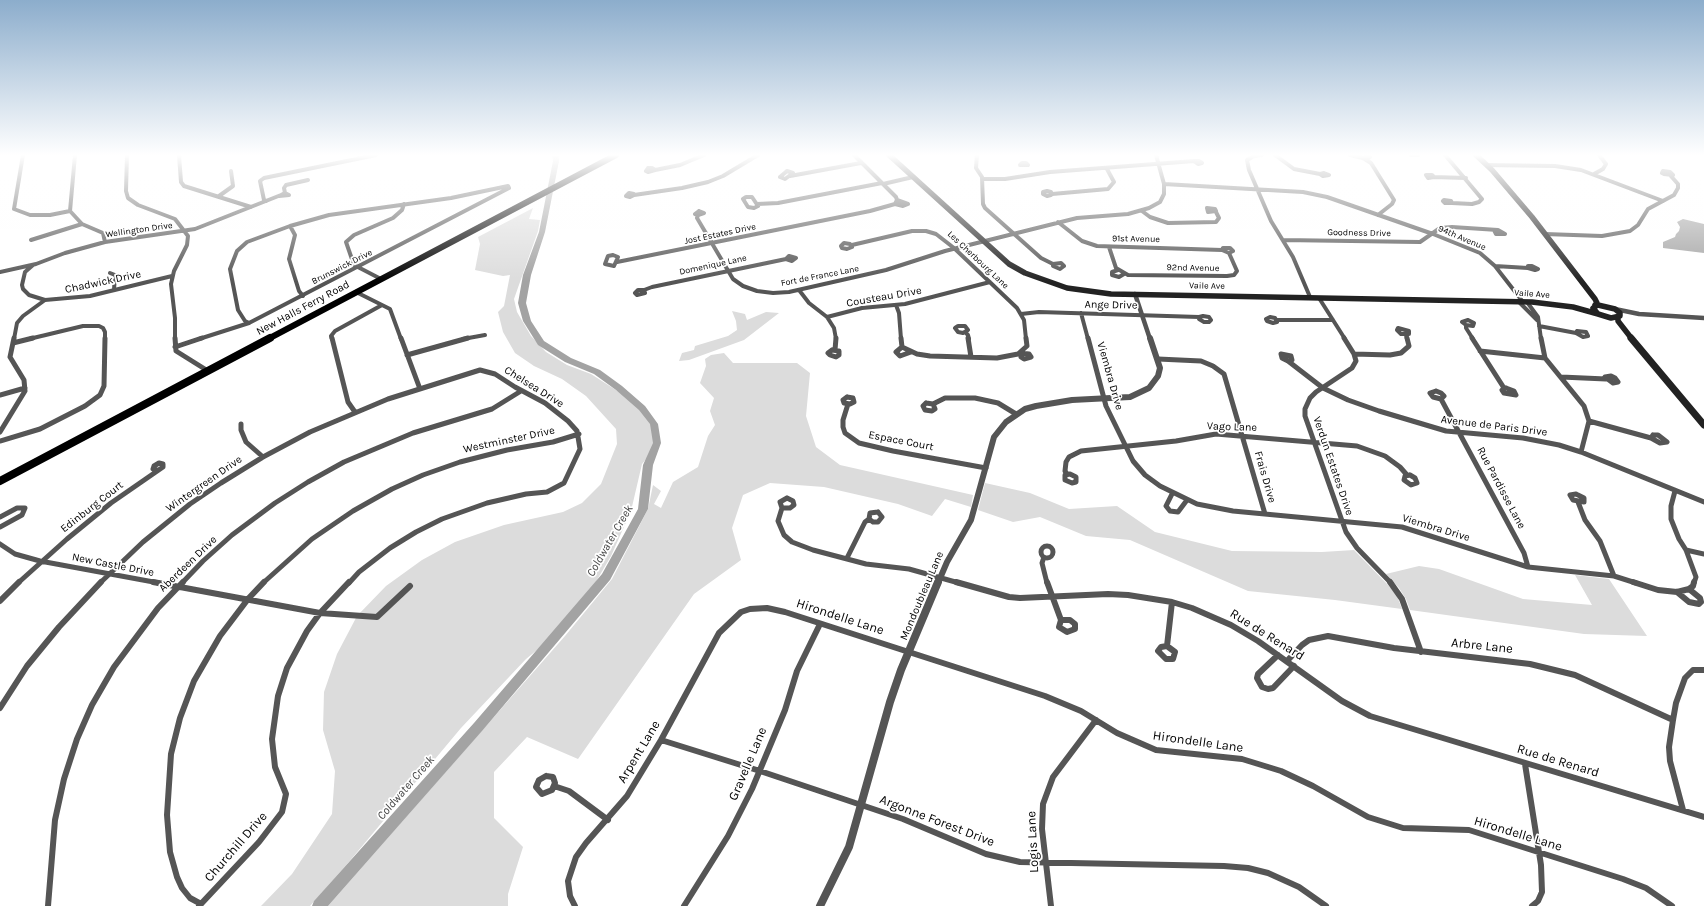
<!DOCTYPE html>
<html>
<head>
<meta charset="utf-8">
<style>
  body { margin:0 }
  canvas { display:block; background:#fff }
</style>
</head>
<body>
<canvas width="1704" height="906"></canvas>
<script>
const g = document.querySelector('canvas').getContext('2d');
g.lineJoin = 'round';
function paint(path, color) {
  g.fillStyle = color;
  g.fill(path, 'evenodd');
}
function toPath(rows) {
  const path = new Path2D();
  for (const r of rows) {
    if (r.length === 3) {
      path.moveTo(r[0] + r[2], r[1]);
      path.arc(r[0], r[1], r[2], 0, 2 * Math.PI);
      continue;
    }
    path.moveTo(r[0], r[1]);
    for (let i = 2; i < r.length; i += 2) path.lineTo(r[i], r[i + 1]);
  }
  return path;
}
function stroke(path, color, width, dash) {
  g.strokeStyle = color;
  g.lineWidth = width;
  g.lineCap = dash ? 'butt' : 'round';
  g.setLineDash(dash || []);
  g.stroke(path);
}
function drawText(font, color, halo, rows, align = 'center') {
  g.font = font + ' Karla,sans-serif';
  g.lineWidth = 3.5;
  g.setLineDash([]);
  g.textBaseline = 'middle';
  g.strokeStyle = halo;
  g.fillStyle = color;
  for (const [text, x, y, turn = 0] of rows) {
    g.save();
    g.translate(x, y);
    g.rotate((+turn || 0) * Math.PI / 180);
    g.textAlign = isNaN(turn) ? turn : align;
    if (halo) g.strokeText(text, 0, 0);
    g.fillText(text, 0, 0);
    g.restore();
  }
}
paint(toPath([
  [533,208,529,219,540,220,538,231,514,299,517,312,531,336,546,352,567,365,591,374,619,392,636,405,650,420,654,430,654,445,647,458,642,464,631,511,611,556,594,585,543,645,526,659,461,728,348,863,310,906,261,906,292,874,332,814,335,771,323,730,324,692,337,654,357,616,386,586,422,560,455,542,504,525,563,512,582,503,601,484,617,444,616,429,586,396,562,379,534,366,515,353,503,332,498,312,504,306,510,275,503,276,475,270,480,244,478,237],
  [732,311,745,314,747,320,766,312,779,313,744,340,689,360,679,361,682,353,694,350,695,346,728,336,737,330,736,321],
  [724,353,733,363,797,363,810,373,806,416,816,447,840,465,973,495,971,507,945,499,932,516,898,504,824,487,770,483,743,495,732,528,741,560,694,594,578,759,527,737,494,772,494,818,523,847,508,894,508,906,328,906,565,636,612,579,648,509,653,485,661,491,654,504,661,508,673,482,698,467,708,436,715,425,710,411,714,398,700,383,706,366,705,359,711,355],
  [985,483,1030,493,1069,509,1117,506,1155,532,1232,551,1322,552,1354,550,1390,587,1397,596,1402,609,1335,600,1248,591,1130,540,1086,536,1040,517,1013,522,978,510],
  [1419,566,1439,569,1523,599,1592,605,1575,575,1609,579,1647,636,1584,634,1410,610,1406,599,1399,588,1386,574]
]), '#dcdcdc');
paint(toPath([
  [1683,219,1704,224,1704,253,1663,248,1663,242,1675,237,1676,234,1679,231,1680,227,1677,222]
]), '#a3a3a3');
paint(toPath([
  [552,155,558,155,559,161,545,232,531,275,526,303,531,321,544,341,571,358,600,370,622,386,645,406,658,424,661,443,653,465,648,509,610,580,482,731,328,906,312,906,314,901,474,723,602,574,638,509,643,465,653,443,650,424,639,410,616,390,594,374,565,362,538,345,523,321,518,303,523,275,539,232,553,161,552,155]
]), '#a3a3a3');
stroke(toPath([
  [23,155,14,209,30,215,50,215,70,211],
  [75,155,70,211,82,224,103,233,105,242],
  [127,155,126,191,128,198,138,205,175,219,188,236,187,245,174,271,171,284,175,318,175,339],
  [179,155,181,182,184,186,251,207],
  [977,155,976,168,982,177,983,204,985,208,1041,258,1053,264],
  [1262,155,1254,156,1247,160,1249,170,1271,221,1293,257,1310,297],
  [1275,155,1294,169,1320,174],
  [1350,155,1363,158,1371,163,1394,200,1392,204,1378,215],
  [1366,155,1370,157,1366,160],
  [1411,155,1418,155],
  [1445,155,1482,199,1479,202,1472,204,1452,203],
  [1194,161,1199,161,1202,163,1198,164,1194,161],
  [1022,163,1026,163,1028,165,1020,165,1022,163],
  [1487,165,1555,166,1581,170,1663,201],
  [648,168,652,168,655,170,648,172,646,171,648,168],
  [655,170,680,165,704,155],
  [787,171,793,173,785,179,780,177,787,171],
  [1663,171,1670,172,1673,175,1664,174,1662,173,1663,171],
  [1324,173,1329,175,1323,176,1320,174,1324,173],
  [1594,174,1603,169,1606,164,1599,155],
  [1426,175,1432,175,1434,177,1428,178,1426,175],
  [790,176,861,163],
  [1434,177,1466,178],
  [982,179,1005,179,1050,172,1194,161],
  [883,184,913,177],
  [1164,184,1303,192,1327,197,1433,234,1480,253,1495,266,1523,302],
  [1047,191,1051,192,1051,195,1047,196,1043,194,1043,192,1047,191],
  [629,193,634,194,634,195,630,197,626,196,629,193],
  [1052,194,1108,189,1114,182,1107,169],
  [634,195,682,188,708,182,723,176,758,155],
  [219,196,233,186,231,171],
  [279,196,289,195,285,193],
  [746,197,752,197,758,206,754,208,748,207,743,199,746,197],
  [1444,200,1451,201,1452,203,1445,203,1443,201,1444,200],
  [266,201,264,200,260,181,264,178,376,155],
  [757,204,778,203,882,183],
  [895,204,903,206,908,204,897,200],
  [1207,208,1215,209,1216,211,1208,212,1207,208],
  [699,211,704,213,698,215,695,214,699,211],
  [1142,211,1150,217,1168,223,1216,222,1219,218,1216,212],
  [698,215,697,218,733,279,743,286,757,291,773,293,789,292,886,270,945,251,1077,218,1128,214,1149,208,1160,202,1164,194,1164,184,1156,155],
  [1058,222,1082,241,1097,246,1222,250,1229,253,1237,271,1234,275,1227,276,1128,275,1116,268,1109,247],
  [290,226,295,235,289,259,299,291,303,296],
  [1545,234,1602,236,1630,231,1638,225,1648,209,1674,195,1678,188,1678,184,1670,175],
  [31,240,82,224],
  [1283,240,1420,242,1440,228,1452,227,1498,230,1505,234,1496,234,1494,230],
  [844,243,850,244,852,247,847,249,842,248,841,246,844,243],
  [852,245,912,231,926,231,936,234,954,248,1017,308,1024,320,1026,339],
  [1222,250,1223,248,1230,248,1233,251,1229,253],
  [613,255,618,257,614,266,605,264,608,256,613,255],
  [789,256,796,258,792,261,786,259,789,256],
  [617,262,870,211,895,204,897,200,896,197,854,155],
  [1061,263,1064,266,1060,269,1053,266,1053,264,1061,263],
  [33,265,25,272,22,285,23,289,29,295,45,300,90,296,172,276],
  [1495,266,1528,268],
  [1528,266,1532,266,1538,269,1535,270,1528,268,1528,266],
  [1118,270,1112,272,1112,275,1119,277,1124,274],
  [0,272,36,264,65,253,105,242,195,229,281,195,285,193,284,188,286,185,308,180],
  [110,273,115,275,114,290],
  [381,279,354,265,346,242,354,235,393,218,402,210,404,204],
  [638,290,644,290,645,293,637,295,635,293,638,290],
  [644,290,652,287,786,259],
  [799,290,809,303,827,317,834,328,836,339],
  [356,292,390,309,401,339],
  [1319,298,1345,339],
  [1519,302,1537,320],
  [1527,302,1538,317,1541,339],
  [896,305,899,313,901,339],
  [1081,313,1088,339],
  [1021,314,1039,312,1199,317],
  [1203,316,1209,317,1211,320,1209,322,1204,322,1199,319,1199,317,1203,316],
  [827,317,862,308,905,304,990,282],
  [1270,317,1275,318,1277,322,1273,323,1267,321,1266,319,1270,317],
  [1276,320,1333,320],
  [1468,320,1474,323,1473,326,1466,325,1462,322,1468,320],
  [249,323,245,321,238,310,230,269,237,251,247,242,290,226,329,215,451,198,508,186],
  [1466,325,1466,328,1473,339],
  [958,326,965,326,968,330,963,333,958,332,955,328,958,326],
  [1539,326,1576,333],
  [1398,328,1409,331,1409,334,1401,334,1397,330,1398,328],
  [1577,331,1586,332,1588,336,1583,337,1576,333,1577,331],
  [965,332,968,335,969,339],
  [1406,335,1407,339],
  [14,339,17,323,23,316,45,300],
  [29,339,83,326,99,326,103,328,105,332,105,339],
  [199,339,249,323,509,188,508,186],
  [332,339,331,336,335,331,382,305],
  [463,339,485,335]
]), '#555', 4);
stroke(toPath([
  [175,338,176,351,208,371],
  [332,338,348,402,355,412],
  [401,338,420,389],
  [901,338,902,347,917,354,930,356,997,358,1018,354,1027,346,1026,338],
  [968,338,971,357],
  [1088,338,1106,406,1133,461,1145,475,1160,486,1197,504,1233,511,1402,527,1528,567,1614,576,1636,583],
  [1344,338,1354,354,1356,361,1352,368,1316,392,1310,398,1305,409,1305,416,1346,532,1357,548,1391,583],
  [1472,338,1504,388],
  [1541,338,1545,358,1584,406,1589,421,1581,452],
  [13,343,33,338],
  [175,347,202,338],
  [902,347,896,352,900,356,911,352],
  [832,350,839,351,839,355,836,357,830,355,828,353,832,350],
  [835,350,836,338],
  [1480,351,1545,358],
  [1020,353,1029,354,1031,357,1024,359,1021,357,1022,354],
  [1281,354,1291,356,1292,360,1288,361,1282,358,1281,354],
  [1354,354,1390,355,1401,353,1409,346,1407,338],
  [407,355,468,338],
  [1158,359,1201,361,1213,366,1224,374,1265,514],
  [1288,361,1323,388,1348,400,1379,411,1446,431,1523,438,1559,445,1581,452,1704,502],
  [1611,376,1615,378,1618,382,1613,383,1605,377,1611,376],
  [1561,377,1606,379],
  [1506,388,1514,391,1516,395,1504,393,1502,390,1506,388],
  [1436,391,1441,393,1444,396,1441,399,1433,397,1430,393,1436,391],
  [0,395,25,388],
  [847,397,853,398,854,402,850,404,844,403,843,400,847,397],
  [1441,399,1524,553,1528,567],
  [926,403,933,404,935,409,932,411,925,410,923,406,926,403],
  [848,404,843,420,843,427,845,433,859,443,893,451,986,468],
  [933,404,945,398,975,398,998,403,1016,414],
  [1589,421,1651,438],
  [241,424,241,430,246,442,263,457],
  [0,432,25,391,24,380,10,357,14,338],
  [1653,435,1658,435,1667,442,1660,443,1651,438,1653,435],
  [0,441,40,429,85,406,100,395,104,386,105,338],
  [1067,474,1065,471,1066,462,1069,457,1081,451,1176,441,1216,434,1357,446,1385,456,1400,467,1407,475],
  [1070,474,1076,477,1076,482,1072,483,1065,480,1065,475,1070,474],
  [1410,475,1415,478,1417,483,1411,485,1404,480,1405,476,1410,475],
  [1675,491,1671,506,1671,519,1679,539,1686,550,1696,577,1694,583],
  [1172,494,1166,506,1170,511,1178,512,1187,500],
  [1576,494,1584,498,1584,502,1573,500,1570,495,1576,494],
  [787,498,793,501,794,505,790,508,782,508,780,502,787,498],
  [1578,502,1585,520,1600,541,1614,576],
  [782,508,778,521,784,535,792,542,813,550,866,564,909,569,959,583],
  [878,512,882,517,878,522,873,522,869,519,870,513,878,512],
  [0,517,17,508,25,508,22,515,0,527],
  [0,544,15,554,40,561,159,583],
  [1047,552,6],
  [1686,550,1704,554],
  [1044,557,1042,563,1047,583],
  [847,558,865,522,869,519],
  [18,583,67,539,111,503,163,467,163,464,159,463,154,466,153,469,157,470],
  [100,583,143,542,190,504,221,483,263,457,310,432,388,399,480,370,495,374,515,387,545,403,568,421,577,431,580,449,564,483,547,492,526,494,487,503,442,519,416,532,390,548,359,572,349,583],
  [182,583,203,561,232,535,275,503,308,482,344,462,413,433,492,409,521,391],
  [263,583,312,539,353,511,392,489,423,475,460,462,507,450,553,442,579,434]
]), '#555', 5);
stroke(toPath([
  [153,582,320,613,377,617,410,586],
  [956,582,1009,597,1020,598,1108,594,1128,595,1172,602,1192,608,1231,625,1258,641,1342,701,1370,716,1704,817],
  [1047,582,1061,620],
  [1390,582,1402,599,1421,652],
  [1633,582,1658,590,1677,592,1689,589,1693,586,1694,582],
  [1677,592,1689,602,1699,604,1701,602,1700,598,1689,589],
  [0,601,19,582],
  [1061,620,1070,620,1075,624,1075,629,1067,632,1059,627,1061,620],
  [1167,646,1175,652,1173,659,1166,659,1158,651,1161,647,1167,646],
  [1167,646,1172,602],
  [1278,655,1258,674,1257,678,1262,687,1268,689,1273,688,1294,666],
  [1287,661,1302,645,1309,640,1328,636,1394,648,1530,664,1575,675,1673,720],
  [0,708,27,666,59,627,101,582],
  [661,740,760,771,903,819,986,854,1020,862,1224,866,1248,868,1268,873,1299,887,1326,906],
  [1525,764,1541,865,1542,892,1538,901,1532,906],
  [546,776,553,777,555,783,552,790,542,794,536,787,539,780,546,776],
  [554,786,569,791,608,820],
  [1683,810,1670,761,1669,747,1673,720,1676,703,1685,678,1693,670,1704,670],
  [201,904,190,898,182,888,177,877,170,852,167,815,171,754,180,718,194,681,220,636,248,599,264,582],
  [48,906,55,820,64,779,77,739,92,705,114,667,158,608,183,582],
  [199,906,259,842,282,812,286,794,275,767,272,739,278,696,287,668,307,631,320,613,349,582],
  [575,906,570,896,568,881,576,857,586,843,627,796,661,740,719,633,741,612,750,609,767,608,785,612,1045,696,1081,711,1117,733,1156,750,1242,759,1281,771,1313,786,1368,817,1403,828,1469,830,1623,879,1646,888,1672,906],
  [684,906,728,836,752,789,785,710,797,671,820,624],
  [1051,906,1042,829,1043,804,1053,777,1096,720]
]), '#555', 6);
stroke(toPath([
  [1135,294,1150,339],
  [1615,309,1639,314,1704,318]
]), '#555', 4.5);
stroke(toPath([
  [938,583,947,562,971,520,994,437,1006,422,1025,409,1036,406,1072,400,1130,397,1149,388,1158,376,1160,368,1150,338]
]), '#555', 6);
stroke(toPath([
  [820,906,849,847,890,702,901,670,938,582]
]), '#555', 8);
stroke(toPath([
  [889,155,1009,264,1025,273,1067,288,1111,294,1532,302,1573,307,1598,314],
  [1476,155,1492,170,1532,217,1595,299,1597,303,1595,305],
  [1598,305,1615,309,1620,313,1620,316,1611,318,1598,314,1593,308,1598,305],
  [1618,318,1618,321,1632,339]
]), '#222', 5.5);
stroke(toPath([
  [1631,338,1704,425]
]), '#222', 7);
stroke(toPath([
  [268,339,616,155]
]), '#000', 6);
stroke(toPath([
  [0,481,270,338]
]), '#000', 8);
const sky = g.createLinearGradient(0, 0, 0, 282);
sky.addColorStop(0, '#8cadcc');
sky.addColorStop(0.55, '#fff');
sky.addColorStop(1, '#ffffff00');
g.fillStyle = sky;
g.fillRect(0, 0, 1704, 282);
drawText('9px', '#000', '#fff', [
  ["Wellington Drive",139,230,-8],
  ["Goodness Drive",1359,233,1],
  ["Jost Estates Drive",720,234,-12],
  ["94th Avenue",1462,238,23],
  ["91st Avenue",1136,239,1],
  ["Les Cherbourg Lane",978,260,43],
  ["Domenique Lane",713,265,-12],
  ["Brunswick Drive",342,267,-27],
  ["92nd Avenue",1193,268,1],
  ["Fort de France Lane",820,276,-11],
  ["Vaile Ave",1207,286,1],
  ["Vaile Ave",1532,294,4]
]);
drawText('11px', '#000', '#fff', [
  ["Chadwick Drive",103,282,-12],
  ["Cousteau Drive",884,297,-10],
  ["Ange Drive",1111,305,1],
  ["New Halls Ferry Road",303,308,-28],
  ["Viembra Drive",1110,376,74],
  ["Chelsea Drive",534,387,32],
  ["Avenue de Paris Drive",1494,426,7],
  ["Vago Lane",1232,427,2],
  ["Westminster Drive",509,440,-12],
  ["Espace Court",901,441,11],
  ["Verdun Estates Drive",1333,466,71],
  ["Frais Drive",1265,477,74],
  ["Wintergreen Drive",204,484,-35],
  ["Rue Pardisse Lane",1501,488,62],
  ["Edinburg Court",92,507,-38],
  ["Viembra Drive",1436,528,17],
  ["Aberdeen Drive",188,564,-44],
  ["New Castle Drive",113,565,11],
  ["Mondoubleau Lane",922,596,-67]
]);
drawText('italic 12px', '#444', '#fff', [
  ["Coldwater Creek",610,541,-60],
  ["Coldwater Creek",406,788,-49]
]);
drawText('13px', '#000', '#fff', [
  ["Hirondelle Lane",840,617,18],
  ["Rue de Renard",1267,635,32],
  ["Arbre Lane",1482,646,6],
  ["Hirondelle Lane",1198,742,8],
  ["Arpent Lane",639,752,-59],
  ["Rue de Renard",1558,761,17],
  ["Gravelle Lane",748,764,-67],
  ["Argonne Forest Drive",937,821,21],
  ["Hirondelle Lane",1518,834,17],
  ["Logis Lane",1033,842,-93],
  ["Churchill Drive",236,847,-49]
]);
</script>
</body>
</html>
